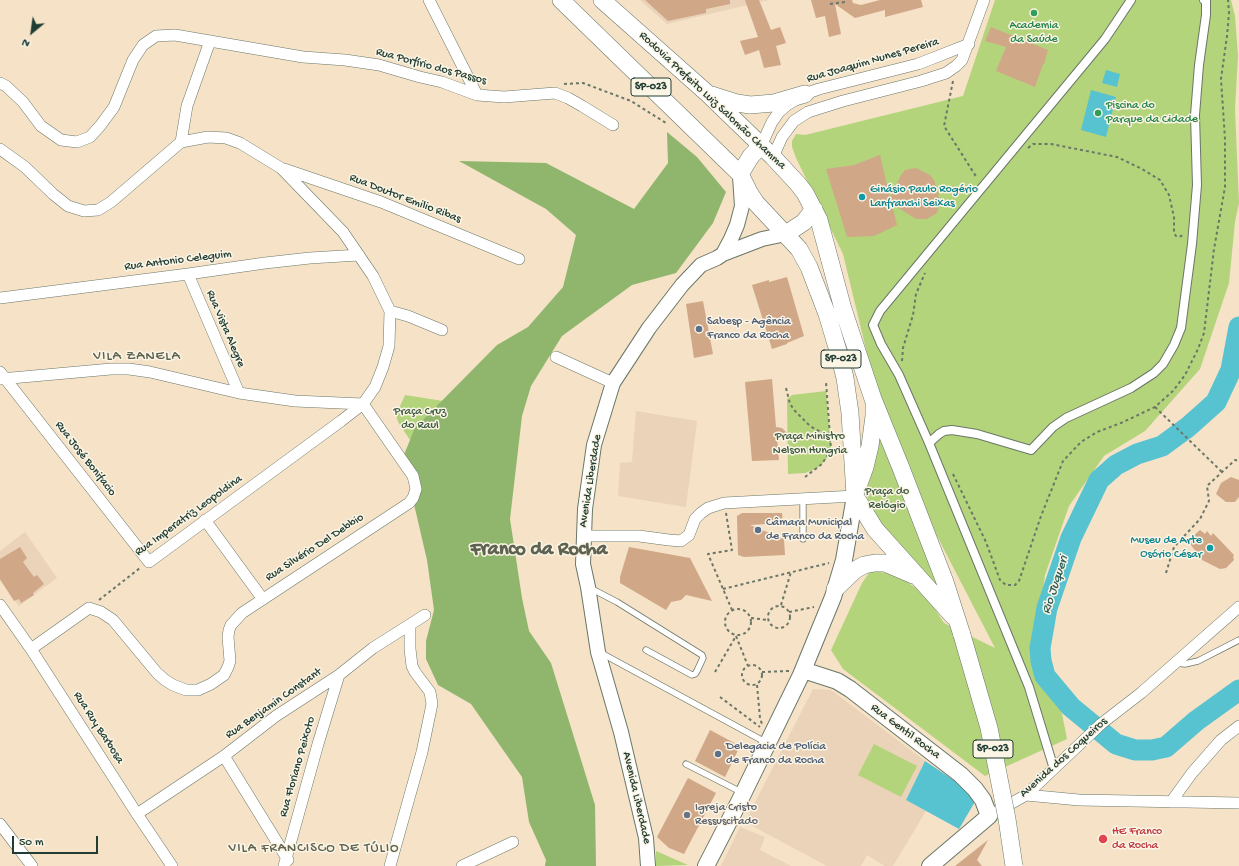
<!DOCTYPE html>
<html>
<head>
<meta charset="utf-8">
<style>
  body { margin:0 }
  #map { position:relative; width:1239px; height:866px; overflow:hidden; background:#f5e2c7; font-family:"Gochi Hand",sans-serif }
  canvas { display:block }
  .north { position:absolute; left:12px; top:12px; width:40px; height:40px; -webkit-text-stroke:3px #fcf5e5; paint-order:stroke; rotate:209deg; font-size:11px; font-weight:700; line-height:16px; text-align:center; color:#1f3d34 }
  .north::after { content:''; display:block; margin:auto; width:14px; height:18px; background:#1f3d34; clip-path:polygon(50% 0,100% 100%,50% 72%,0 100%) }
  .scale { position:absolute; left:12px; top:836px; width:86px; height:18px; box-sizing:border-box; border:2px solid #1f3d34; border-top:0; padding-left:5px; font-size:12px; line-height:14px; white-space:nowrap; color:#1f3d34; -webkit-text-stroke:3px #fcf5e5; paint-order:stroke }
</style>
</head>
<body>
<div id="map">
<canvas width="1239" height="866"></canvas>
<div class="north">N</div>
<div class="scale">50 m</div>
</div>
<script>
const g = document.querySelector('canvas').getContext('2d');
g.lineJoin = 'round';
function paint(path, color) {
  g.fillStyle = color;
  g.fill(path, 'evenodd');
}
function toPath(rows) {
  const path = new Path2D();
  for (const r of rows) {
    if (r.length === 3) {
      path.moveTo(r[0] + r[2], r[1]);
      path.arc(r[0], r[1], r[2], 0, 2 * Math.PI);
      continue;
    }
    path.moveTo(r[0], r[1]);
    for (let i = 2; i < r.length; i += 2) path.lineTo(r[i], r[i + 1]);
  }
  return path;
}
function stroke(path, color, width, dash) {
  g.strokeStyle = color;
  g.lineWidth = width;
  g.lineCap = dash ? 'butt' : 'round';
  g.setLineDash(dash || []);
  g.stroke(path);
}
function drawText(font, color, halo, rows, align = 'center') {
  g.font = font + ' "Gochi Hand",sans-serif';
  g.lineWidth = 3;
  g.setLineDash([]);
  g.textBaseline = 'middle';
  g.strokeStyle = halo;
  g.fillStyle = color;
  for (const [text, x, y, turn = 0] of rows) {
    g.save();
    g.translate(x, y);
    g.rotate((+turn || 0) * Math.PI / 180);
    g.textAlign = isNaN(turn) ? turn : align;
    if (halo) g.strokeText(text, 0, 0);
    g.fillText(text, 0, 0);
    g.restore();
  }
}
paint(toPath([
  [640,0,769,0,667,24],
  [636,411,697,421,686,507,618,496,620,463,632,462],
  [25,532,57,578,19,606,0,581,0,551],
  [813,689,831,690,925,761,906,800,926,811,893,866,885,866,867,855,861,866,827,866,745,822],
  [740,827,765,837,760,850,791,866,721,866]
]), '#ead3b8');
paint(toPath([
  [995,0,1231,0,1235,16,1238,56,1235,109,1239,203,1235,222,1229,283,1200,369,1145,431,1104,456,1069,506,1045,575,1041,606,1067,739,985,776,843,669,831,650,862,583,869,573,876,571,890,574,903,579,926,595,944,623,995,648,907,478,879,403,843,254,796,158,792,147,792,141,796,134,805,135,963,96],
  [826,391,831,444,831,449,827,458,822,464,816,469,805,473,788,474,787,399,792,395],
  [405,395,443,401,426,464,398,422,396,415],
  [880,434,939,588,886,532,868,504,867,489],
  [874,744,917,766,901,797,858,775],
  [656,851,688,865,656,866]
]), '#b4d47c');
paint(toPath([
  [667,132,697,157,726,192,713,223,676,273,632,285,562,336,531,386,522,416,510,519,522,598,529,631,551,663,595,805,596,866,545,866,546,860,529,822,522,777,471,704,438,685,426,659,426,641,434,610,427,560,403,457,415,428,497,345,528,327,563,287,576,235,546,209,459,161,546,163,634,209,668,163]
]), '#8fb66c');
paint(toPath([
  [1106,70,1120,74,1117,87,1102,83],
  [1091,90,1116,97,1106,137,1081,130],
  [925,761,955,781,976,800,959,829,906,800]
]), '#57c3d0');
stroke(toPath([
  [1239,327,1231,370,1216,402,1188,427,1162,446,1137,454,1116,465,1099,480,1071,538,1047,608,1040,648,1041,661,1045,676,1071,707,1116,744,1135,750,1152,750,1166,747,1196,721,1239,690]
]), '#57c3d0', 21);
paint(toPath([
  [645,0,730,0,730,4,706,9,706,13,668,21],
  [745,0,759,0,771,30,780,27,786,43,776,46,781,65,764,68,759,50,745,55,740,41,758,37],
  [811,0,852,0,853,3,861,5,880,0,921,0,923,7,885,17,885,10,855,18,835,4,841,34,829,37,825,16,816,18],
  [991,27,1048,50,1044,64,1043,64,1035,87,996,71,1006,47,985,41],
  [880,155,890,198,901,175,905,170,916,168,930,175,934,180,938,192,940,203,937,213,927,219,916,219,892,204,897,225,874,236,847,237,826,169,854,165],
  [787,277,804,336,787,343,787,344,772,349,752,285,769,280,769,282],
  [703,301,713,354,694,358,686,304],
  [772,379,776,427,782,428,789,435,777,437,779,460,752,461,745,382],
  [1231,477,1239,480,1239,497,1235,502,1226,502,1216,494,1221,483],
  [742,513,782,513,783,523,750,525,784,539,785,555,744,557,738,555,737,516],
  [1200,530,1205,534,1207,531,1211,536,1213,533,1234,555,1233,557,1234,560,1226,568,1220,569,1202,560,1188,541],
  [20,547,27,558,23,562,34,577,37,575,44,584,33,593,34,595,21,603,19,599,14,601,0,579,0,559],
  [629,547,690,558,712,601,686,595,681,600,671,602,666,610,620,583,620,577],
  [710,730,740,746,725,777,695,761],
  [688,778,716,793,684,854,669,848,657,837],
  [988,840,977,860,982,866,955,866]
]), '#d0a787');
const service = toPath([
  [803,539,803,500],
  [590,588,617,602,702,655,703,658,697,671,695,674,692,675,646,650],
  [601,653,767,743],
  [1175,663,1185,664,1198,661,1239,640],
  [686,764,743,793]
]);
const pedestrian = toPath([
  [929,443,939,434,944,431,952,430,977,434,1031,450,1053,427,1066,418,1131,388,1154,373,1163,364,1174,345,1181,328,1192,244,1197,185,1195,115,1199,65,1206,15,1206,1,1204,0],
  [1054,769,1029,687,929,443,899,375,881,344,873,325,880,311,1105,39,1131,0]
]);
const minor = toPath([
  [429,0,477,95],
  [0,83,6,86,23,102,41,126,61,140,77,142,90,137,100,126,114,107,133,60,143,45,156,36,175,35,303,57,345,60,379,65,420,77,442,82,477,95,504,97,555,93,568,98,582,106,613,125],
  [181,142,187,106,210,41],
  [761,146,772,122,779,112,787,105,805,94,819,89,918,64,931,59,969,44],
  [0,149,25,167,53,194,68,206,84,211,98,210,111,202,181,142,208,137,226,138,240,143,281,168,343,232,373,276,390,311,389,346,383,367,375,387,363,404,341,421,149,562,0,372],
  [773,157,782,137,794,121,808,112,843,101,921,81,946,73,956,66,962,60,984,0],
  [284,169,381,202,519,259],
  [188,274,239,393],
  [0,298,188,274,265,263,310,258,359,255],
  [390,311,408,316,442,330],
  [556,357,613,383],
  [0,379,111,369,129,369,150,372,239,393,295,401,363,404],
  [205,520,262,598],
  [583,536,639,536,669,540,681,541,689,535,695,519,701,513,708,508,724,503,855,496],
  [0,605,31,649,137,814,172,866],
  [31,649,89,608,101,612,113,620,157,673,165,680,173,685,186,690,198,690,211,684,224,675,228,667,230,661,228,637,229,630,231,625,242,613,409,503,413,498,416,489,413,476,363,404],
  [224,756,288,860],
  [1026,795,1079,800,1239,803],
  [1171,802,1192,773,1221,740,1239,726],
  [137,814,224,756,276,716,339,675,373,648,425,615],
  [989,816,1026,795,1101,724,1141,693,1239,607],
  [0,824,32,866],
  [284,866,318,744,339,675],
  [390,866,422,752,432,704,430,692,415,672,412,666,410,649,410,625],
  [462,866,513,842]
]);
const tertiary = toPath([
  [723,254,731,239,737,225,742,206,740,176],
  [648,866,646,838,621,732,598,652,588,587,583,564,585,509,594,445,613,383,649,328,682,285,701,265,717,258,723,254,762,239,786,234]
]);
const secondary = toPath([
  [803,670,837,681,850,689,961,775,975,789,983,800,989,816,930,866],
  [706,866,740,800,801,675,833,597,844,560,855,496]
]);
const primary = toPath([
  [561,0,740,174,749,192,756,203,799,249,809,267,827,314,839,354,845,378,850,413,855,496],
  [602,0,708,94,773,157,798,184,805,193,819,220,843,309,873,399,901,468,945,582,962,635],
  [712,95,737,103,750,105,774,103,805,94],
  [740,174,751,156,761,146],
  [786,234,804,222,814,209],
  [857,489,865,467,870,446,874,416,874,405],
  [855,496,875,529,953,616],
  [835,589,855,570,864,565,875,563,885,563,913,575]
]);
stroke(service, '#6a7767', 7);
stroke(pedestrian, '#6a7767', 10);
stroke(minor, '#6a7767', 12);
stroke(tertiary, '#6a7767', 16);
stroke(secondary, '#6a7767', 18);
stroke(primary, '#6a7767', 18);
stroke(toPath([
  [830,4,845,2],
  [953,81,944,126,977,178],
  [564,84,583,83,631,101,666,123],
  [1028,148,1033,144,1051,144,1117,157,1142,169,1160,180,1169,195,1174,217,1174,233,1176,236,1179,237,1183,235],
  [902,361,903,348,913,315,916,294,925,273],
  [786,388,790,404,795,411,810,426,826,435,830,442],
  [1155,407,1222,472],
  [953,474,986,542,1000,580,1006,585,1015,585,1019,581,1041,516,1063,461,1081,442,1097,432,1121,423,1155,407,1173,391,1185,375,1198,349,1204,333,1214,249,1225,187,1225,139,1221,79,1227,36,1229,13,1228,0],
  [805,477,822,464,831,449,826,382],
  [726,513,732,550,708,554,732,610],
  [1166,573,1174,547,1200,519,1209,501,1207,486,1235,460,1239,461],
  [723,589,829,563],
  [99,600,140,568],
  [781,605,791,572],
  [779,617,11],
  [738,622,13],
  [789,612,814,607],
  [751,618,768,620],
  [736,636,748,666],
  [752,675,10],
  [715,672,736,636],
  [762,672,789,671],
  [757,685,760,718,762,724],
  [720,697,760,727]
]), '#6a7767', 2, [3, 3]);
stroke(service, '#fff', 5.5);
stroke(pedestrian, '#fff', 8);
stroke(minor, '#fff', 11);
stroke(tertiary, '#fff', 14);
stroke(secondary, '#fff', 16);
stroke(primary, '#fff', 17);
const primaryBridge = toPath([
  [962,635,989,728,1007,819,1014,866]
]);
stroke(primaryBridge, '#6a7767', 18, []);
stroke(primaryBridge, '#fff', 17);
for (const [x, y, r, color] of [
  [1034,13,4,"#2e9e5b"],
  [1098,113,4,"#2e9e5b"],
  [862,197,4,"#0f9aa8"],
  [699,329,4,"#5c6f8a"],
  [758,530,4,"#5c6f8a"],
  [1210,548,4,"#0f9aa8"],
  [718,754,4,"#5c6f8a"],
  [687,815,4,"#6b7280"],
  [1103,839,5,"#e0444e"]
]) {
  const dot = new Path2D();
  dot.arc(x, y, r, 0, 2 * Math.PI);
  g.fillStyle = color;
  g.fill(dot);
  stroke(dot, '#fcf5e5', 1.5);
}
for (const [x, y, w] of [
  [651,87,40],
  [841,359,40],
  [993,749,40]
]) {
  const box = new Path2D();
  box.roundRect(x - w / 2, y - 9, w, 18, 3);
  g.fillStyle = '#fcf5e5';
  g.fill(box);
  stroke(box, '#1f3d34', 1);
}
drawText('bold 11px', '#1f3d34', null, [
  ["SP-023",651,87],
  ["SP-023",841,359],
  ["SP-023",993,749]
]);
drawText('12px', '#27864d', '#fcf5e5', [
  ["Academia",1034,26],
  ["da Saúde",1034,40],
  ["Piscina do",1106,106,"left"],
  ["Parque da Cidade",1106,120,"left"]
]);
drawText('12px', '#1f3d34', '#fcf5e5', [
  ["Rua Joaquim Nunes Pereira",873,61,-16],
  ["Rua Porfírio dos Passos",431,67,15],
  ["Rodovia Prefeito Luiz Salomão Chamma",712,101,43],
  ["Rua Doutor Emilio Ribas",405,199,21],
  ["Rua Antonio Celeguim",178,261,-7],
  ["Rua Vista Alegre",225,329,67],
  ["Rua José Bonifacio",85,459,52],
  ["Avenida Liberdade",591,481,-81],
  ["Rua Imperatriz Leopoldina",189,516,-36],
  ["Rua Silvério Del Debbio",315,548,-33],
  ["Rua Benjamin Constant",274,704,-35],
  ["Rua Ruy Barbosa",98,728,57],
  ["Rua Gentil Rocha",905,732,37],
  ["Avenida dos Coqueiros",1064,758,-42],
  ["Rua Floriano Peixoto",298,767,-74],
  ["Avenida Liberdade",636,798,77]
]);
drawText('12px', '#0d838f', '#fcf5e5', [
  ["Ginásio Paulo Rogério",870,190],
  ["Lanfranchi Seixas",870,204],
  ["Museu de Arte",1202,541,"right"],
  ["Osório César",1202,555,"right"]
], 'left');
drawText('12px', '#4e5e75', '#fcf5e5', [
  ["Sabesp - Agência",707,322],
  ["Franco da Rocha",707,336],
  ["Câmara Municipal",766,523],
  ["de Franco da Rocha",766,537],
  ["Delegacia de Polícia",726,747],
  ["de Franco da Rocha",726,761]
], 'left');
drawText('12px', '#3d5b42', '#fcf5e5', [
  ["Praça Cruz",420,412],
  ["do Raul",420,426],
  ["Praça Ministro",810,437],
  ["Nelson Hungria",810,451],
  ["Praça do",887,492],
  ["Relógio",887,506]
]);
drawText('12px', '#5b616d', '#fcf5e5', [
  ["Igreja Cristo",695,808],
  ["Ressuscitado",695,822]
], 'left');
drawText('12px', '#be3a42', '#fcf5e5', [
  ["HE Franco",1112,832],
  ["da Rocha",1112,846]
], 'left');
drawText('italic 13px', '#2d5e5b', '#fcf5e5', [
  ["Rio Juqueri",1056,585,-72]
]);
g.letterSpacing = '1px';
drawText('14px', '#5d6251', '#fcf5e5', [
  ["VILA ZANELA",137,357],
  ["VILA FRANCISCO DE TÚLIO",314,849]
]);
g.letterSpacing = '0px';
drawText('bold 20px', '#5d6251', '#fcf5e5', [
  ["Franco da Rocha",539,551]
]);
</script>
</body>
</html>
